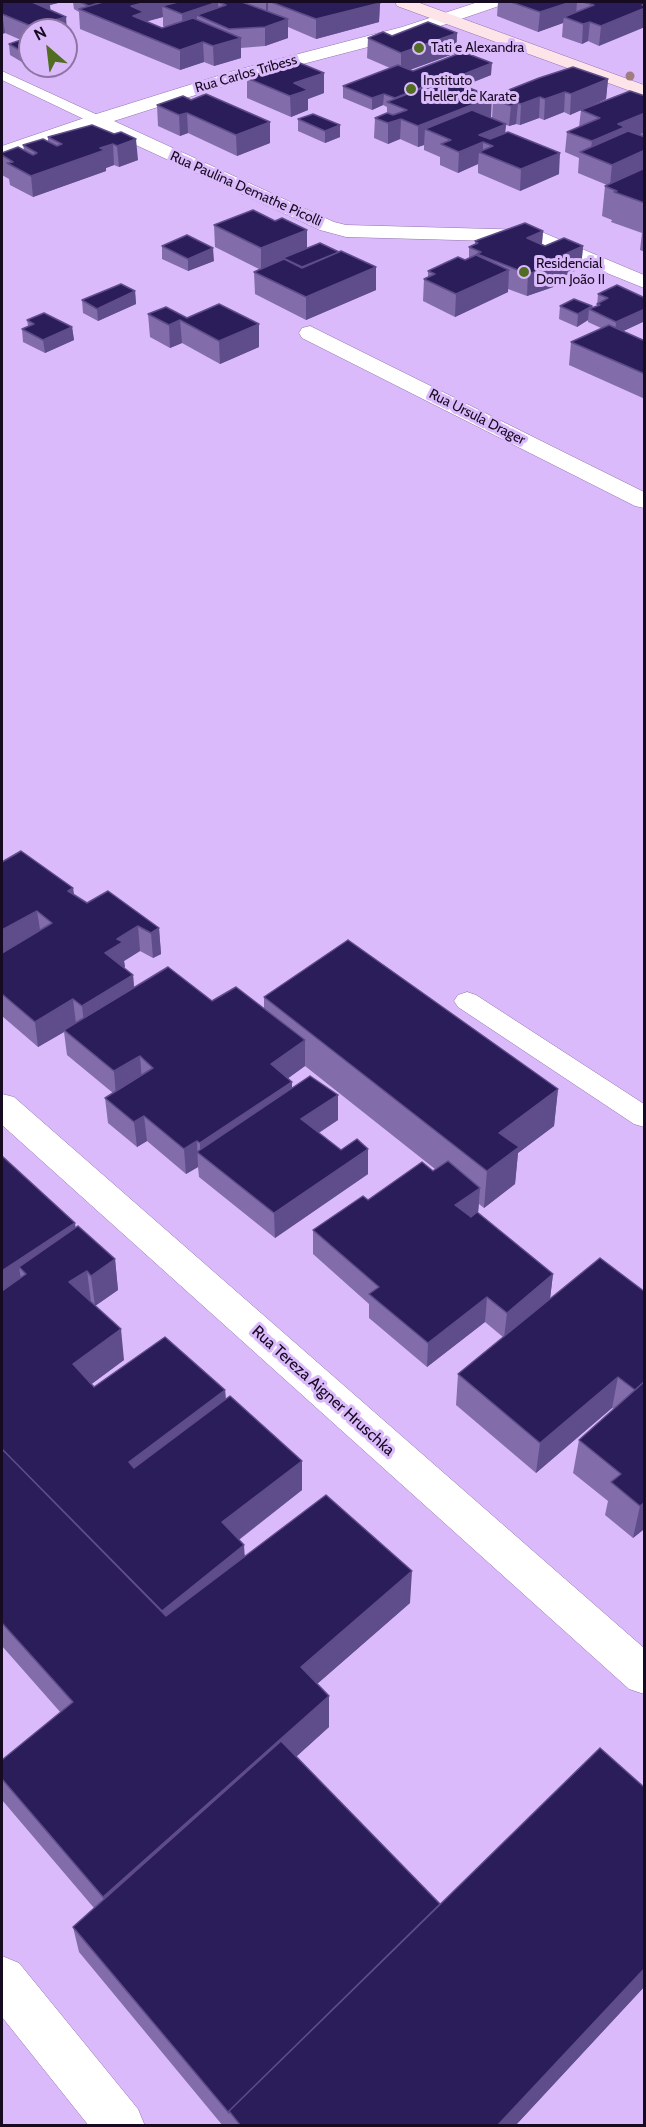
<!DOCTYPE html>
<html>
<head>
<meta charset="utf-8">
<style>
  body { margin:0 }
  #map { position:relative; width:646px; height:2127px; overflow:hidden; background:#dbbafb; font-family:Cabin,sans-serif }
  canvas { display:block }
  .frame { position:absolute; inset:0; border:3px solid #170b22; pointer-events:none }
  .north { position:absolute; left:18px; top:18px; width:60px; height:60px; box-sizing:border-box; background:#dbbafb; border:2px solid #8d74a4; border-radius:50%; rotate:332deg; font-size:16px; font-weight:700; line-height:24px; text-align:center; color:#170b22 }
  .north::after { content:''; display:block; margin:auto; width:21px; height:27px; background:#506d21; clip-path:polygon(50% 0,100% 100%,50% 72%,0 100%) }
</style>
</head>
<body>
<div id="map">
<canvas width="646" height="2127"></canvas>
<div class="frame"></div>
<div class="north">N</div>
</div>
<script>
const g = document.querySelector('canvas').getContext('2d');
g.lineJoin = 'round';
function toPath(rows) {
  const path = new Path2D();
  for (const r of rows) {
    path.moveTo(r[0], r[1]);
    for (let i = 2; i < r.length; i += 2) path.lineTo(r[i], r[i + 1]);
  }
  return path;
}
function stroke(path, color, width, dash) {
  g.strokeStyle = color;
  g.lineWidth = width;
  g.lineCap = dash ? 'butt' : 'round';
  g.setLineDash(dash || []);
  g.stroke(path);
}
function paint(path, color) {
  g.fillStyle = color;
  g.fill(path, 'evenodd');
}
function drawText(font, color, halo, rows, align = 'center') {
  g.font = font + ' Cabin,sans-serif';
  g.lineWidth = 6;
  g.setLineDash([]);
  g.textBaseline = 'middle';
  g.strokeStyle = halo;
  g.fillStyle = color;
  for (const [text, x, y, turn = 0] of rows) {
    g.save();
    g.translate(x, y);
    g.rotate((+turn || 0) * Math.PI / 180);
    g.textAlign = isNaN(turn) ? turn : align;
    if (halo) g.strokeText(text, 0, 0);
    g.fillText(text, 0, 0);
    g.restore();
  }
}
const lane = toPath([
  [2,71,102,117,105,120,97,125,92,123,2,80,2,71],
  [467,992,476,995,644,1104,644,1127,634,1124,458,1007,454,1001,458,995,467,992]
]);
const street = toPath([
  [478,2,501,2,499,6,414,35,249,78,114,121,334,222,346,225,530,230,544,233,644,275,644,288,530,242,346,237,320,230,97,127,2,158,2,146,90,116,237,70,402,27,478,2],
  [310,326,644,492,644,508,635,506,302,338,299,333,302,328,310,326],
  [2,1094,14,1097,644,1648,644,1694,629,1689,2,1125,2,1094],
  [2,1956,19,1963,138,2109,145,2126,89,2126,2,2017,2,1956]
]);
const secondary = toPath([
  [395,2,417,2,644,85,644,96,397,6,395,2]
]);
stroke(lane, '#9172ae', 1);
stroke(street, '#9172ae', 1);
stroke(secondary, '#9172ae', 1);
paint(lane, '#fff');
paint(street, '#fff');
paint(secondary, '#fce4e8');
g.fillStyle = '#a17d80';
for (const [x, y] of [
  [630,76]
]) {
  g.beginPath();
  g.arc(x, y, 4.5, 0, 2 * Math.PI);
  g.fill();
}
paint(toPath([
  [2,2,62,2,50,5,50,10,66,17,67,37,66,30,30,30,30,66,51,66,37,71,10,55,9,44,21,40,5,33,2,34],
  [73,2,376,2,380,3,379,22,316,39,288,27,288,38,265,46,241,48,241,58,214,66,204,62,180,70,80,29,79,12,74,9],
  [163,17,163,26,165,27,162,28,147,21],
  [498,2,645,2,599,46,588,41,582,44,562,37,563,23,538,32,497,16],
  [457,33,456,53,410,70,413,71,491,75,464,86,490,118,492,118,493,99,496,98,496,95,608,79,606,99,570,115,564,112,544,120,539,118,520,125,516,124,509,126,506,125,505,133,559,174,520,191,478,173,478,164,458,173,440,165,440,157,424,150,424,145,418,147,400,139,388,144,374,138,375,118,387,113,387,107,383,105,372,110,343,98,343,86,390,68,367,58,368,38,392,36],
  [247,78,324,93,308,99,308,110,291,117,247,98],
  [645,96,645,252,640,250,642,233,611,222,612,220,602,216,605,186,607,185,578,173,579,158,565,152,567,132,579,127,581,110],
  [191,100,270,122,270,143,237,156,188,133,180,136,158,126,157,105],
  [298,119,340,137,325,143,298,131],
  [92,125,138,160,119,167,114,165,106,168,106,171,33,197,10,185,9,179,2,175,2,153,24,150,23,145,48,142,48,137],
  [275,221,307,230,307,249,339,252,376,267,376,290,306,320,255,294,254,272,259,269,215,247,214,225],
  [543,231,542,244,545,246,583,246,581,268,566,275,565,279,559,282,559,285,527,296,508,289,508,292,455,317,423,301,424,279,428,277,428,271,469,259,469,247,475,244,475,241],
  [162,246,214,261,188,271,162,259],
  [135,291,136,304,98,321,83,313,82,300],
  [598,294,645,298,645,321,623,331,645,341,645,399,569,365,571,342,601,328,588,322,588,320,577,327,559,319,560,306,592,306,591,308,597,306],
  [148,314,187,318,259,347,220,364,182,343,170,348,150,337],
  [27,320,72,327,74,340,45,353,23,342,22,329,28,326],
  [2,862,73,888,74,895,87,903,159,928,161,954,153,958,140,951,124,961,125,967,124,968,133,975,134,987,212,1001,264,1009,264,997,558,1089,554,1126,518,1153,515,1184,484,1208,479,1204,478,1213,553,1274,550,1299,645,1292,645,1531,643,1530,633,1538,605,1515,608,1501,573,1473,579,1440,614,1409,612,1408,536,1473,456,1405,458,1374,503,1337,485,1322,427,1367,369,1318,369,1304,313,1254,313,1230,368,1200,435,1169,305,1066,288,1078,292,1088,338,1095,338,1120,319,1133,341,1150,368,1149,368,1174,275,1238,199,1177,198,1167,186,1174,147,1141,137,1147,108,1123,105,1098,113,1093,67,1055,64,1032,38,1047,2,1016],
  [2,1156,76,1227,115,1259,118,1290,95,1306,124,1360,91,1384,94,1387,225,1390,226,1399,302,1461,302,1490,239,1540,245,1556,410,1603,317,1684,329,1696,329,1727,296,1757,440,1904,645,1788,645,1986,515,2126,223,2126,79,1952,73,1927,94,1908,2,1800,2,1760,61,1713,2,1646]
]), '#826caa');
paint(toPath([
  [31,2,62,2,50,5,51,16],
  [124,2,189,2,162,6,163,17,145,22,146,32],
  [218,2,219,22,197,15,197,29,183,34,182,14],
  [266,2,268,2,268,13,266,14],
  [569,2,577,2,576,14,564,17,563,23,538,32,540,12],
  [380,3,379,22,316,39,316,19],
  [645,4,645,27,599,46,601,26],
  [2,13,5,33,2,34],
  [66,17,67,37,66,37,66,30,31,30,31,26],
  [288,19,288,38,265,46,265,27],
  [590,22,588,41,582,44,583,24],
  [457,33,456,53,401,73,401,53],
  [241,38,241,58,214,66,213,46],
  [203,42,204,62,180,70,180,50],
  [74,45,75,56,66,60,66,48],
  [492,63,491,75,432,98,433,86],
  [37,66,51,66,37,71],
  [324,73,324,93,308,99,308,110,291,117,290,96,294,83],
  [608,79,606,99,570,115,571,94],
  [565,92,564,112,544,120,545,99],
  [384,94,383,105,372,110,372,98],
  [492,97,491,118,425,129,424,145,418,147,418,126],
  [540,97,539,118,520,125,521,104],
  [518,103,516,124,509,126,511,106],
  [187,113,188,133,180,136,179,115],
  [645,113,645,133,641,133,641,134,590,156,592,141,618,124],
  [401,119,400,139,388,144,388,123],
  [270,122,270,143,237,156,236,135],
  [506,124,504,145,493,146,483,142,483,153,479,152,478,164,458,173,459,152,479,135],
  [340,125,340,137,325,143,325,131],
  [136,139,138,160,119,167,117,146],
  [113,144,114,165,106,168,106,171,33,197,31,176],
  [645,150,645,170,610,186,612,165],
  [560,153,559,174,520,191,521,169],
  [307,230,307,251,283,258,283,261,261,270,261,248],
  [543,231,541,253,527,238],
  [583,246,581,268,566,275,565,279,559,282,559,285,527,296,528,274,557,262,563,255],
  [213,248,214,261,188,271,188,259],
  [376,267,376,290,306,320,306,297],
  [509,270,508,292,455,317,456,294],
  [135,291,136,304,98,321,97,309],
  [592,306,591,310,589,309,588,320,577,327,578,314],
  [645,309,645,321,615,335,616,322],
  [180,320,182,343,170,348,169,325],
  [259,324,259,347,220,364,219,341],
  [72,327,74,340,45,353,43,340],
  [73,888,76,914,68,891],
  [37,911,41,936,2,958,2,930],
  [138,926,140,951,124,961,125,967,107,978,105,953,117,939],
  [159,928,161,954,153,958,151,933],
  [133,975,135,1000,85,1031,82,1006],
  [73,999,76,1024,64,1030,64,1032,38,1047,35,1022],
  [305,1040,305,1066,272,1090,271,1064],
  [140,1056,142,1081,116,1096,114,1071],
  [292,1082,292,1107,200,1154,200,1143],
  [558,1089,554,1126,518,1153,515,1184,484,1208,487,1171,499,1133],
  [338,1095,338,1120,301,1144,301,1119],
  [144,1116,147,1141,137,1147,134,1122],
  [197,1141,198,1167,186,1174,184,1149],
  [368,1149,368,1174,275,1238,274,1213],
  [480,1188,478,1213,453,1229,455,1205],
  [75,1223,79,1254,26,1274,19,1267,23,1291,2,1305,2,1271],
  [115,1259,118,1290,95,1306,91,1276],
  [87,1271,91,1302,74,1313,69,1282],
  [553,1274,550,1299,504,1338,507,1313],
  [487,1297,485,1322,427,1367,428,1343],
  [121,1329,124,1360,77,1395,73,1364],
  [618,1377,612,1408,536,1473,540,1443],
  [225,1390,227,1421,133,1492,129,1462],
  [302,1461,302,1490,224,1551,222,1522],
  [645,1502,645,1523,643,1530,633,1538,640,1506],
  [244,1545,246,1575,163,1641,160,1613],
  [412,1571,410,1603,301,1698,301,1667],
  [329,1696,329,1727,109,1925,103,1897],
  [645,1968,645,1986,515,2126,497,2126]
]), '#5f4c8a');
const building = toPath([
  [2,2,32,2,66,17,31,26,2,14,2,2],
  [80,2,102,2,89,6,80,2],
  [103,2,147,2,131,6,144,12,133,16,162,28,193,18,241,38,213,46,203,42,180,50,79,9,103,2],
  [178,2,242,2,288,19,265,27,229,29,197,15,226,5,218,2,182,14,162,6,178,2],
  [271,2,376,2,380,3,316,19,271,2],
  [511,2,571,2,540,12,511,2],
  [583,2,645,2,645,4,642,5,645,6,645,8,601,26,590,22,583,24,564,17,594,5,583,2],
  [428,22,457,33,401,53,368,38,383,32,392,36,428,22],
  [30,37,30,56,9,44,30,37],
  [66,41,74,45,66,48,66,41],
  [463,52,492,63,449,80,442,77,429,82,428,85,395,98,384,94,372,98,343,86,398,65,413,71,463,52],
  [295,61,324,73,294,83,308,90,290,96,247,78,295,61],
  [573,67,608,79,571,94,565,92,545,99,540,97,521,104,518,103,511,106,493,99,500,96,496,95,539,78,573,67],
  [442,77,492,97,418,126,401,119,388,123,375,118,387,113,393,115,407,110,387,102,433,84,429,82,442,77],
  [630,91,645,96,645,113,618,124,625,127,592,141,567,132,600,118,581,110,630,91],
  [206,94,270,122,236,135,187,113,179,115,157,105,183,96,191,100,206,94],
  [472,110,506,124,479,135,490,139,508,132,560,153,521,169,479,152,493,146,483,142,459,152,441,144,451,140,425,129,472,110],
  [313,114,340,125,325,131,298,119,313,114],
  [92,125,114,134,121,132,136,139,117,146,113,144,100,148,105,150,31,176,7,163,13,162,2,155,2,153,18,147,33,155,37,153,23,145,43,139,57,146,62,144,48,137,92,125],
  [628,131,645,137,645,150,612,165,580,152,628,131],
  [645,168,645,203,614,192,617,191,605,186,645,168],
  [253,210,275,221,282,218,307,230,261,248,214,225,253,210],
  [525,223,543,231,527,238,545,246,564,238,583,246,563,255,567,257,557,262,561,263,528,274,477,254,481,252,469,247,478,243,475,241,525,223],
  [187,235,213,248,188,259,162,246,187,235],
  [320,243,339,252,302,267,283,258,320,243],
  [341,251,376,267,306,297,254,272,284,259,302,268,341,251],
  [476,255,509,270,456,294,424,279,435,274,428,271,458,257,465,260,476,255],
  [121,284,135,291,97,309,82,300,121,284],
  [617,285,645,298,645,309,616,322,589,309,600,305,597,304,608,298,598,294,617,285],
  [574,299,592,306,578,314,560,306,574,299],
  [219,304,259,324,219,341,180,320,169,325,148,314,166,307,187,318,219,304],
  [44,313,72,327,43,340,22,329,34,324,27,320,44,313],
  [609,325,645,341,645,374,571,342,609,325],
  [21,851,73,888,68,891,87,903,108,891,159,928,151,933,138,926,117,939,123,942,105,953,133,975,82,1006,73,999,35,1022,2,994,2,953,52,923,37,911,2,930,2,862,21,851],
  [348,940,558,1089,499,1133,519,1147,487,1171,264,997,348,940],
  [168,967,212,1001,236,987,305,1040,271,1064,292,1082,200,1143,197,1141,184,1149,144,1116,134,1122,105,1098,153,1068,140,1056,114,1071,64,1030,168,967],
  [310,1076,338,1095,301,1119,341,1150,357,1139,368,1149,274,1213,197,1152,310,1076],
  [2,1156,75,1223,2,1271,2,1156],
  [448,1161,480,1188,455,1205,471,1217,477,1212,553,1274,507,1313,487,1297,428,1343,369,1294,379,1287,313,1230,363,1196,368,1200,422,1162,433,1171,448,1161],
  [78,1226,115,1259,91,1276,87,1271,69,1282,121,1329,73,1364,94,1387,165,1337,225,1390,129,1462,134,1468,230,1396,302,1461,222,1522,244,1545,162,1611,2,1449,2,1291,26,1274,19,1267,78,1226],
  [600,1258,645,1292,645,1381,635,1390,618,1377,540,1443,458,1374,600,1258],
  [645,1381,645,1502,640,1506,611,1482,621,1474,579,1440,645,1381],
  [2,1449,166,1616,326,1495,412,1571,301,1667,329,1696,103,1897,2,1779,2,1760,73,1702,2,1623,2,1449],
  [281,1741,440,1904,229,2111,229,2113,73,1927,281,1741],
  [600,1748,645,1788,645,1968,497,2126,241,2126,229,2111,600,1748]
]);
paint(building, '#2a1d5a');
stroke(building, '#5f4c8a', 1.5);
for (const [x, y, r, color] of [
  [419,48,6,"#506d21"],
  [411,89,6,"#506d21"],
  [524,272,6,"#506d21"]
]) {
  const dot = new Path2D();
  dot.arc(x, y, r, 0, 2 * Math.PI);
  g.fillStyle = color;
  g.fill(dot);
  stroke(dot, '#dbbafb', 2);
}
drawText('14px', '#170b22', '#dbbafb', [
  ["Tati e Alexandra",431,48],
  ["Instituto",423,81],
  ["Heller de Karate",423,97],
  ["Residencial",536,264],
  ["Dom João II",536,280]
], 'left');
drawText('14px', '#170b22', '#dbbafb', [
  ["Rua Carlos Tribess",246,74,-16],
  ["Rua Paulina Demathe Picolli",246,189,24],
  ["Rua Ursula Drager",477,417,27]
]);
drawText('16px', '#170b22', '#dbbafb', [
  ["Rua Tereza Aigner Hruschka",323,1391,42]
]);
</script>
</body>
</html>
